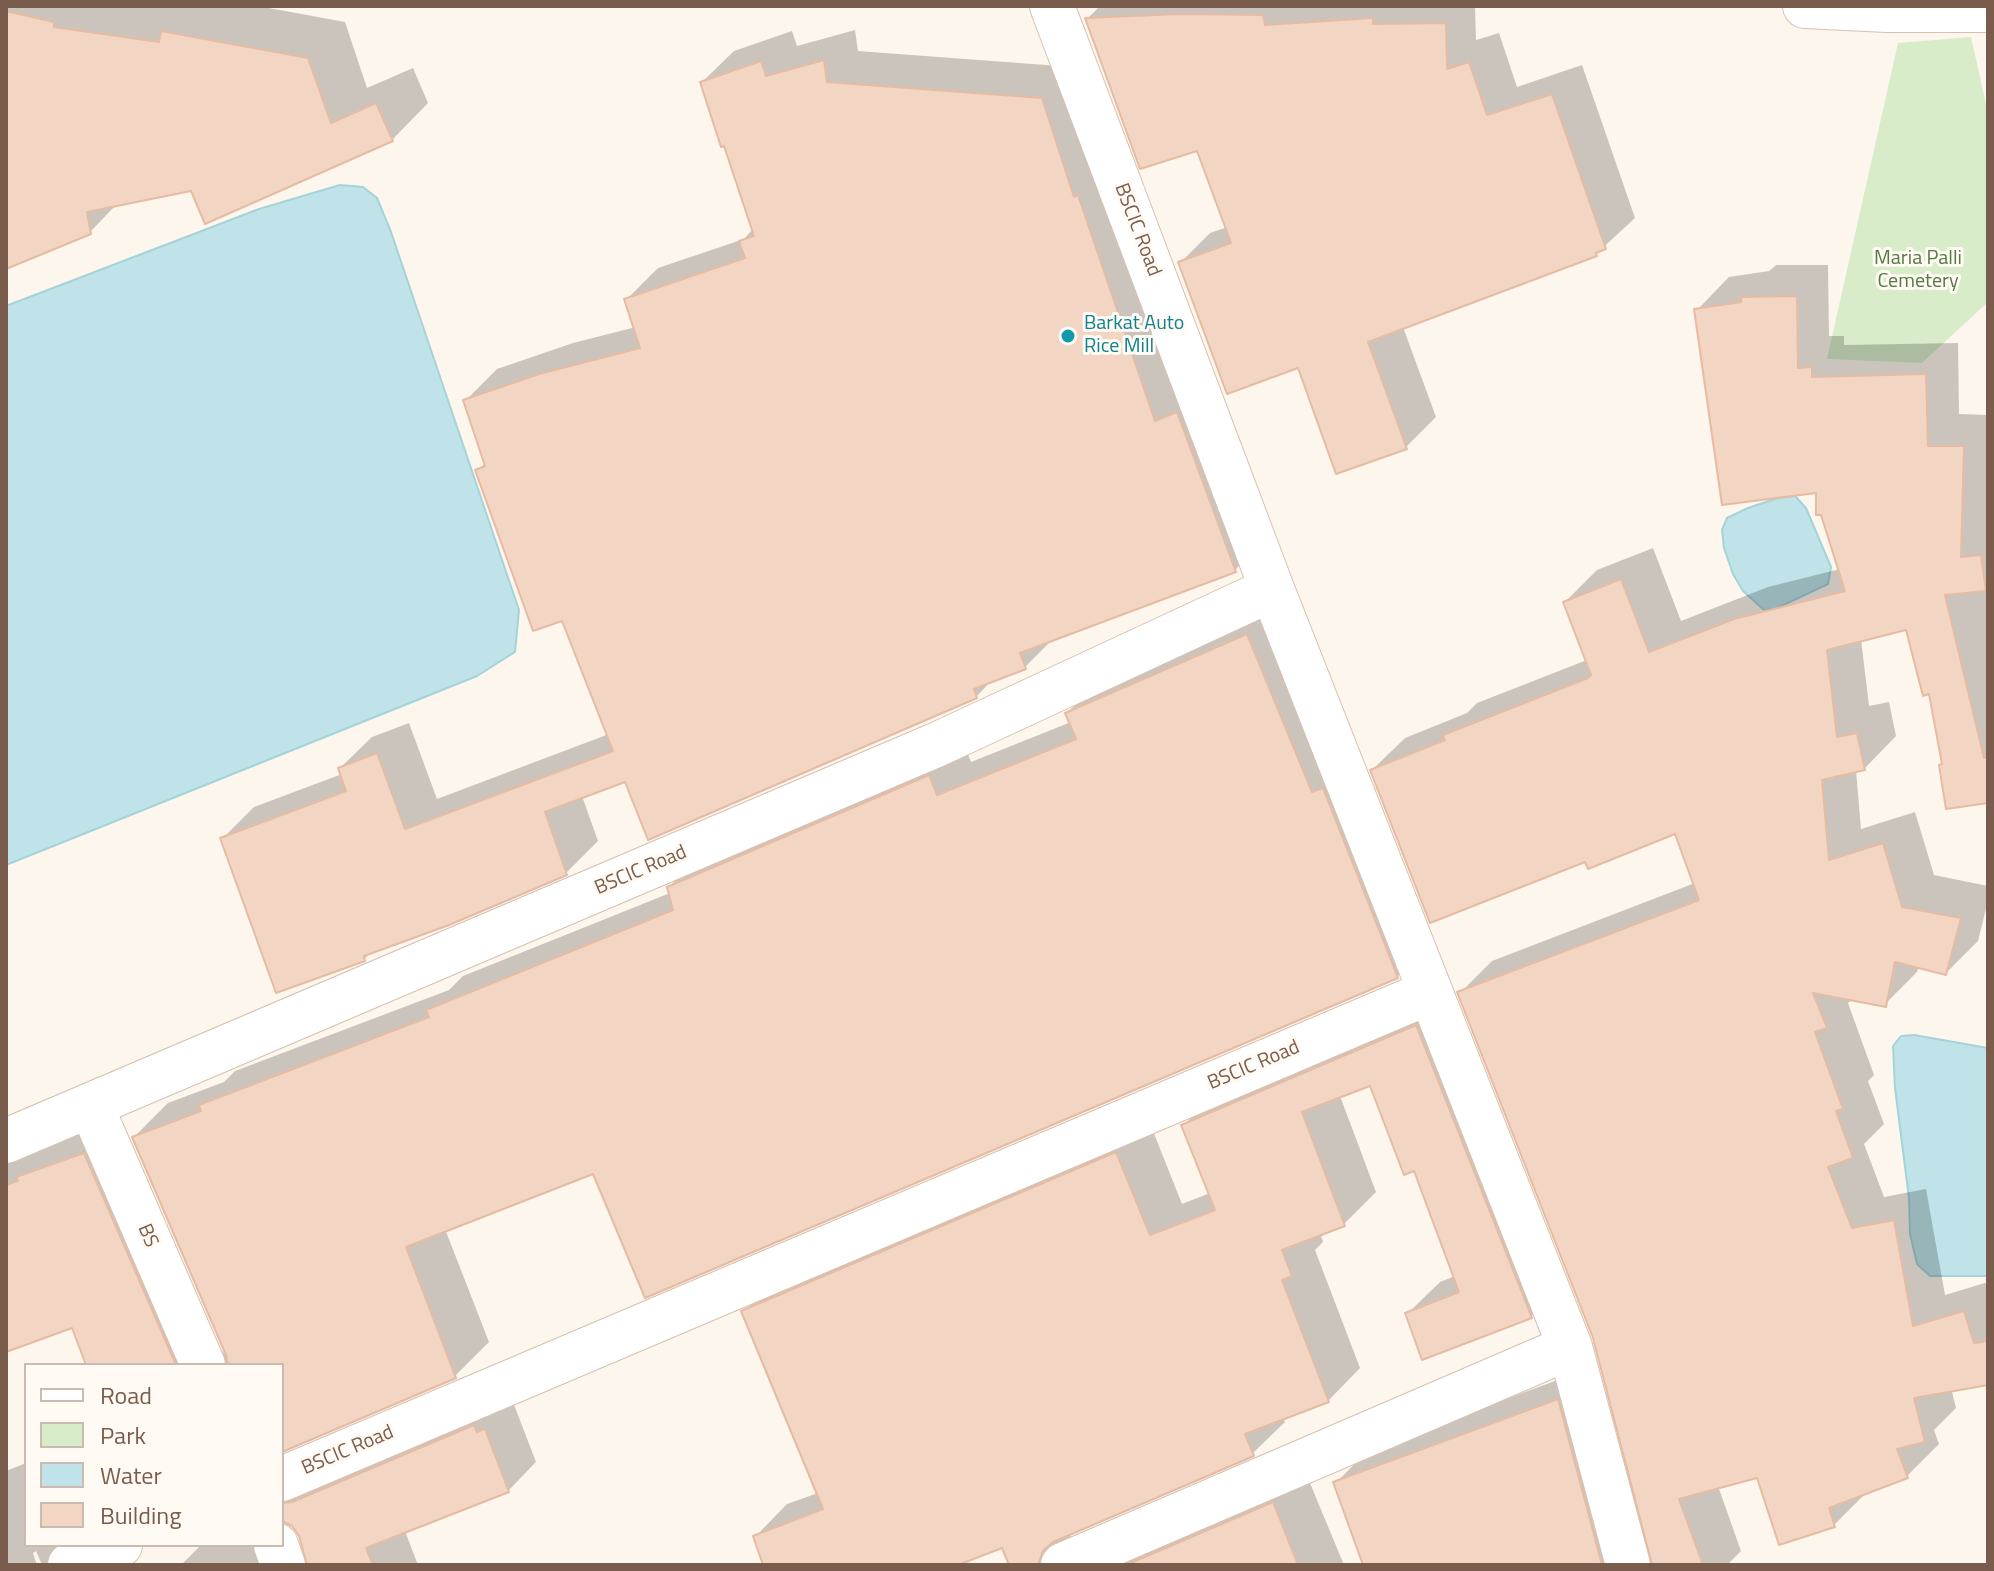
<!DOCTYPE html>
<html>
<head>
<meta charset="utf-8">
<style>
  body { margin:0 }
  #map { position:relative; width:1994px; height:1571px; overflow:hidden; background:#fdf6ec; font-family:"Titillium Web",sans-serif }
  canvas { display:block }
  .frame { position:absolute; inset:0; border:8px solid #7a5c4d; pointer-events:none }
  .legend { position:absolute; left:24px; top:1363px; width:260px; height:184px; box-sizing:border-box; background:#fffaf3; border:2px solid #cabbb1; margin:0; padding:10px 14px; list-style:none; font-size:24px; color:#7a5c4d }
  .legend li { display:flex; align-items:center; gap:16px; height:40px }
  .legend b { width:40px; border:2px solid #cabbb1 }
</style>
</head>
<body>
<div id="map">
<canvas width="1994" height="1571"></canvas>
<div class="frame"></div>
<ul class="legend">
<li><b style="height:10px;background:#fff"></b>Road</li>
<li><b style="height:22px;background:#d8ecc9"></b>Park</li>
<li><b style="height:22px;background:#bfe3e8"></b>Water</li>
<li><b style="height:22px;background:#f3d5c3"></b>Building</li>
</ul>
</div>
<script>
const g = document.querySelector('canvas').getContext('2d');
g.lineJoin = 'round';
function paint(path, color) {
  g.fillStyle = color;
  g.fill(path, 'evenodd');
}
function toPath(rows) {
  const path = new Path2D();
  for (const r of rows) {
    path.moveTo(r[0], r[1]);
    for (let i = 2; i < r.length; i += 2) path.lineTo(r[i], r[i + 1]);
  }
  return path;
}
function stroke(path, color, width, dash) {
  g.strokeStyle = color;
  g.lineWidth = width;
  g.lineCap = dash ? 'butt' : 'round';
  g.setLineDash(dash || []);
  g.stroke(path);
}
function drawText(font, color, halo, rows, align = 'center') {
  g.font = font + ' "Titillium Web",sans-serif';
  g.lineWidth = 6;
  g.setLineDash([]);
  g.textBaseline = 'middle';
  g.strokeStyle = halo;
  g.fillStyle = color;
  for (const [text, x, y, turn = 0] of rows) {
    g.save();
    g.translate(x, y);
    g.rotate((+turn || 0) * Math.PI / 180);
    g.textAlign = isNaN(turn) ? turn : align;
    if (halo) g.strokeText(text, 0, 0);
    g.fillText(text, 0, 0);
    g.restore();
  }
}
paint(toPath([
  [1971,37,1988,113,1988,302,1922,363,1827,359,1898,43]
]), '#d8ecc9');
const water = toPath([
  [340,185,363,187,377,198,391,232,519,610,515,652,477,676,6,865,6,306,259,209,340,185],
  [1795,496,1806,508,1831,567,1828,584,1775,609,1764,610,1743,591,1733,574,1724,548,1722,530,1727,518,1748,508,1778,498,1795,496],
  [1914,1035,1988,1048,1988,1276,1930,1276,1917,1264,1910,1234,1909,1198,1895,1088,1893,1046,1901,1036,1914,1035]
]);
paint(water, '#bfe3e8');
stroke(water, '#a5d3da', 2);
paint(toPath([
  [6,6,258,6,345,22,367,88,413,68,428,103,392,140,192,188,118,203,90,232,6,267],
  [1100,6,1475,6,1476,40,1499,33,1517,87,1582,65,1635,218,1596,254,1403,327,1436,417,1406,447,1180,263,1210,233,1228,227,1198,149,1087,19],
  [855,30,858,51,1073,67,1266,538,1235,570,1054,638,1025,667,993,679,976,697,626,779,582,796,598,841,566,873,373,951,364,959,222,839,254,807,342,774,340,768,372,737,409,723,437,799,609,734,563,619,477,471,486,462,465,401,497,369,573,343,636,327,627,299,658,268,744,239,753,229,702,82,734,51,792,31,797,46],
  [1776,265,1828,265,1829,336,1844,336,1844,345,1958,343,1959,414,1988,415,1988,801,1944,763,1930,692,1907,627,1861,639,1869,706,1889,702,1896,736,1864,769,1856,770,1861,829,1915,812,1934,875,1988,886,1988,901,1978,941,1946,973,1919,966,1917,972,1885,1004,1854,998,1848,1003,1874,1075,1868,1081,1884,1124,1864,1144,1884,1197,1926,1189,1945,1295,1988,1282,1988,1383,1951,1388,1956,1408,1934,1430,1939,1444,1907,1476,1866,1493,1834,1525,1759,1476,1718,1486,1741,1551,1727,1565,1366,1565,1336,1483,1368,1450,1590,1368,1642,1550,1654,1557,1596,1340,1460,993,1492,961,1695,883,1676,832,1587,860,1372,770,1405,738,1467,713,1477,703,1587,660,1565,602,1597,570,1653,548,1681,621,1768,587,1840,569,1818,491,1697,310,1729,277,1769,271],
  [1281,602,1431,943,1397,977,594,1172,445,1229,489,1342,455,1376,282,1450,282,1365,87,1365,73,1326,6,1350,6,1153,118,1120,214,1341,228,1358,134,1137,168,1103,224,1082,235,1071,449,990,463,976,670,893,669,887,703,853,963,742,971,762,1071,722,1067,713,1101,679],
  [1449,994,1563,1284,1531,1317,1407,1314,1440,1282,1455,1276,1415,1169,1372,1083,1340,1096,1376,1192,1344,1224,1320,1233,1323,1242,1315,1250,1360,1368,1328,1401,1283,1418,1285,1422,1252,1454,1070,1532,1071,1541,1305,1471,1344,1565,1011,1565,1003,1545,953,1565,766,1565,755,1537,787,1504,818,1493,744,1312,776,1279,1149,1121,1182,1204,1210,1193,1184,1125,1216,1093],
  [513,1402,536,1462,508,1491,405,1531,418,1565,181,1565,201,1545,282,1545,309,1563,294,1525,282,1520,282,1493],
  [26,1463,26,1545,78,1545,86,1565,42,1565,36,1551,33,1553,37,1565,6,1565,6,1471]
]), '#0003');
const building = toPath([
  [6,11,54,22,54,27,159,42,161,31,308,58,331,123,376,103,393,141,205,224,191,191,87,212,91,234,6,269,6,11],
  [1180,14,1263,15,1265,25,1373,18,1373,24,1446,23,1447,69,1469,62,1487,115,1552,94,1606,249,1596,253,1597,256,1368,342,1407,449,1336,474,1298,368,1227,394,1178,262,1231,243,1197,151,1140,169,1085,18,1180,14],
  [824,60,827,82,1042,98,1074,197,1078,195,1155,421,1177,412,1236,572,1020,653,1026,669,974,689,977,698,648,840,625,782,545,812,567,875,449,925,364,956,365,961,276,993,220,838,346,791,338,768,377,753,405,829,613,751,562,621,533,631,475,470,485,466,463,400,539,374,640,348,624,299,745,258,739,241,754,236,724,146,721,147,700,82,761,61,766,76,824,60],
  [1797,296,1798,368,1812,367,1812,377,1926,374,1928,446,1964,446,1961,557,1981,555,1986,591,1945,595,1984,758,1988,757,1988,803,1946,809,1939,765,1942,764,1929,694,1923,696,1906,630,1827,650,1837,737,1857,733,1865,770,1822,780,1829,860,1883,843,1902,907,1961,918,1946,975,1895,962,1886,1007,1813,993,1827,1028,1815,1032,1843,1109,1836,1111,1853,1158,1828,1167,1852,1228,1894,1220,1913,1326,1964,1311,1974,1343,1988,1341,1988,1385,1914,1398,1925,1442,1897,1449,1908,1478,1829,1508,1835,1527,1779,1545,1757,1478,1679,1499,1703,1565,1652,1565,1593,1338,1457,992,1699,900,1675,834,1588,869,1585,862,1430,923,1370,770,1445,740,1443,735,1588,678,1591,675,1563,602,1621,579,1649,652,1734,619,1845,591,1821,515,1816,515,1816,493,1722,505,1694,309,1741,302,1741,297,1797,296],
  [1247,634,1312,792,1323,788,1398,978,645,1298,593,1174,406,1247,456,1378,282,1452,282,1365,228,1365,226,1355,132,1137,201,1111,199,1105,429,1017,426,1010,673,910,667,887,929,775,937,795,1076,739,1065,713,1247,634],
  [1416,1025,1532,1318,1422,1360,1405,1313,1459,1292,1414,1171,1404,1175,1370,1086,1302,1112,1345,1226,1282,1250,1292,1276,1282,1280,1329,1402,1245,1434,1254,1456,1053,1542,1043,1551,1038,1565,1009,1565,1002,1548,958,1565,763,1565,753,1536,823,1509,741,1311,1116,1152,1150,1235,1215,1210,1181,1125,1416,1025],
  [84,1153,176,1365,86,1365,72,1328,6,1352,6,1185,18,1181,16,1177,84,1153],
  [1558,1399,1602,1565,1363,1565,1333,1482,1558,1399],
  [474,1425,477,1432,485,1429,509,1492,366,1548,373,1565,307,1565,299,1536,292,1526,282,1521,282,1503,292,1502,474,1425],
  [1273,1502,1298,1565,1126,1565,1273,1502]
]);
paint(building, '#f3d5c3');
stroke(building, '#e6bba3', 2);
const secondary = toPath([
  [1052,6,1272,589,1570,1347,1628,1565],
  [1805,6,1887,10,1988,10],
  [91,1106,203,1365],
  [6,1141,936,745,1272,589],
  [282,1479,1430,992],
  [276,1545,283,1565],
  [70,1565,120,1545],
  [1063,1565,1570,1347]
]);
stroke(secondary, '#d6c0b0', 46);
stroke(secondary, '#fff', 44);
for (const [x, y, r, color] of [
  [1068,336,8,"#0f9aa8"]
]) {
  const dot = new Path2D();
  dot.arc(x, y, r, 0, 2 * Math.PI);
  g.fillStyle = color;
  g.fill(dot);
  stroke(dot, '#fffaf3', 3);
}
drawText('20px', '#7a5c4d', '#fffaf3', [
  ["BSCIC Road",1137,230,69],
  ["BSCIC Road",641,871,-23],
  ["BSCIC Road",1254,1066,-23],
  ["BS",147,1236,67],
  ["BSCIC Road",348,1451,-23]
]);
drawText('20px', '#537a41', '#fffaf3', [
  ["Maria Palli",1918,259],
  ["Cemetery",1918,282]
]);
drawText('20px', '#0d838f', '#fffaf3', [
  ["Barkat Auto",1084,324],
  ["Rice Mill",1084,347]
], 'left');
</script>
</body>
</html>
